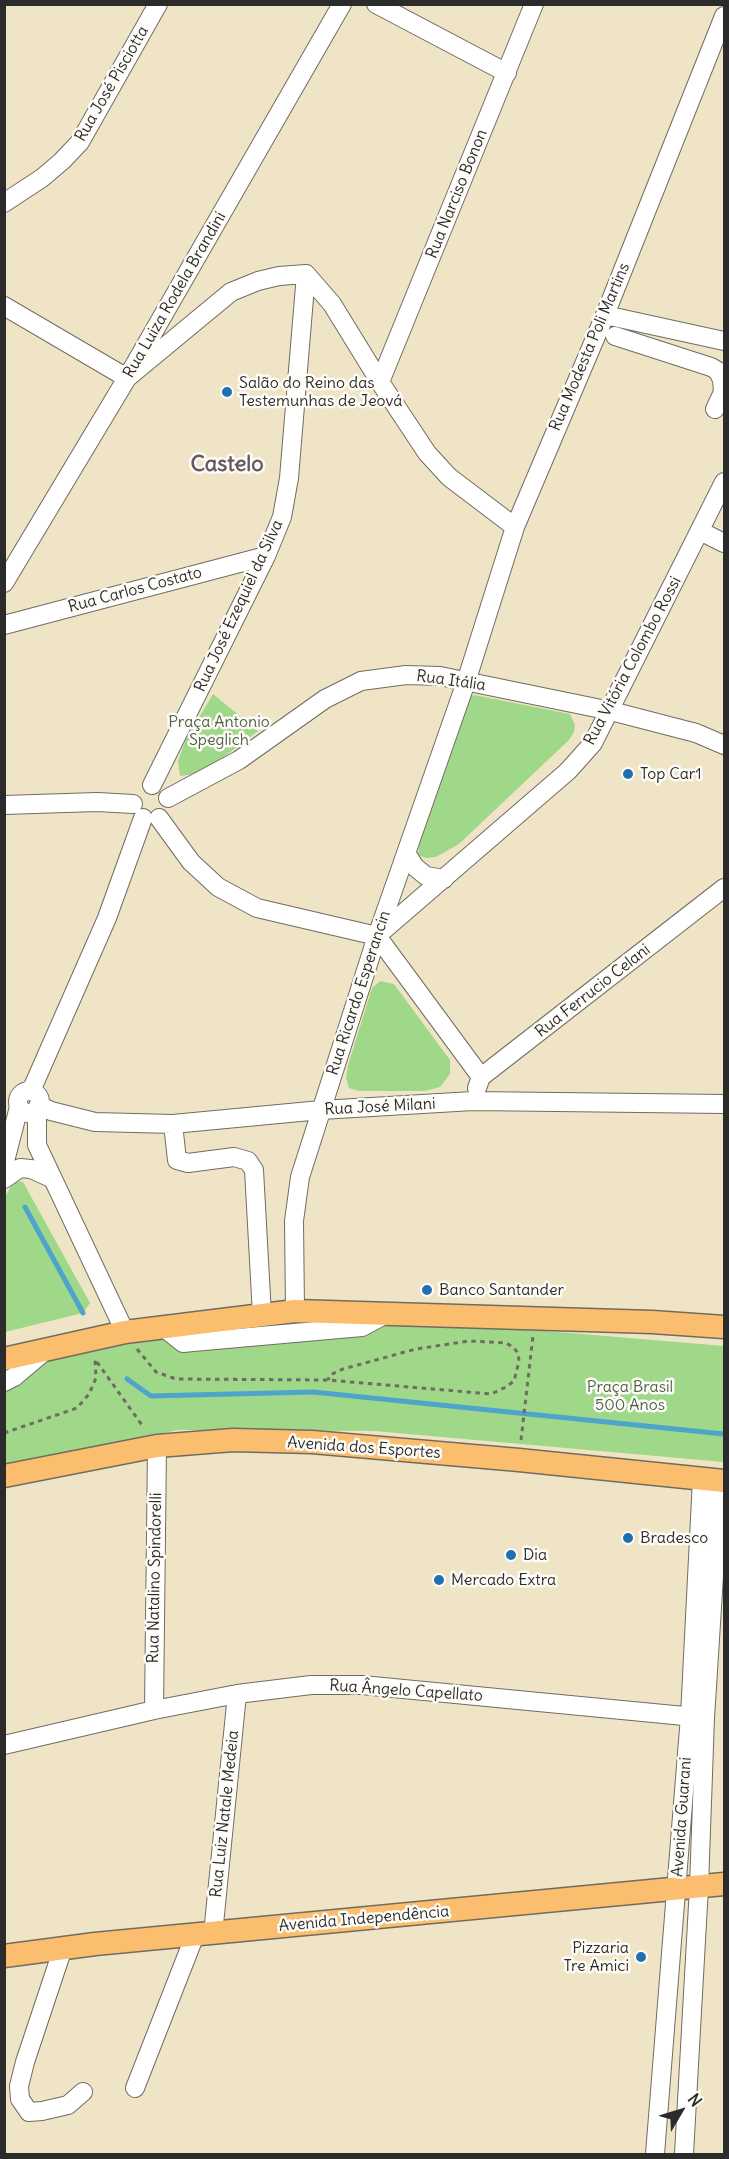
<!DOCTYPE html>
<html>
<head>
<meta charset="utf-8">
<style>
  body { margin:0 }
  #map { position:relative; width:729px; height:2159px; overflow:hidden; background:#f0e4c6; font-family:Delius,sans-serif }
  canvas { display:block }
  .frame { position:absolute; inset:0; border:6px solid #2b2b2b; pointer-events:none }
  .north { position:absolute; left:651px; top:2081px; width:60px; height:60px; -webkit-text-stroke:4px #fdfcf7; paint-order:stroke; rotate:52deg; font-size:16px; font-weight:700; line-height:24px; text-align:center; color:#2b2b2b }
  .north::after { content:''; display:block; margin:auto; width:21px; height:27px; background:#2b2b2b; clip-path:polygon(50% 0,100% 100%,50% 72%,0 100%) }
</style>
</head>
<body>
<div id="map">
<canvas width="729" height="2159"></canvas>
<div class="frame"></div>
<div class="north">N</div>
</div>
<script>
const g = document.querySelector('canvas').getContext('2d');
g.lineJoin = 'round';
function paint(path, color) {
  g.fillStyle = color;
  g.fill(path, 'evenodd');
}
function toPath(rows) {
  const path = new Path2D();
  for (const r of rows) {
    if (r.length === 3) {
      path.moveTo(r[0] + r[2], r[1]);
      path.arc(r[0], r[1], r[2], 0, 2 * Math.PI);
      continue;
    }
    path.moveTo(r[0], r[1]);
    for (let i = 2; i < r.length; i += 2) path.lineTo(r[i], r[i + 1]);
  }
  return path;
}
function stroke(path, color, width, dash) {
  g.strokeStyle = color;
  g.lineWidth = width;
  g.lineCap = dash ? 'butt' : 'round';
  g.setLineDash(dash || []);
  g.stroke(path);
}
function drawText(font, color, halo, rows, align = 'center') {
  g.font = font + ' Delius,sans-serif';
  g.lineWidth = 5;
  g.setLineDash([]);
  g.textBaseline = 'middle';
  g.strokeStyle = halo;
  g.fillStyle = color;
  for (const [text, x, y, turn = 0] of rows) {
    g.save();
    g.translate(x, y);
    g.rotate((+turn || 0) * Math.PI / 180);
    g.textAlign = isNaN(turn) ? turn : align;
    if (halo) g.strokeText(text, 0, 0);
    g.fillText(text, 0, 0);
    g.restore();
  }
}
paint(toPath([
  [213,694,258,731,225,756,195,774,180,776,178,761,186,739],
  [474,695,570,714,575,725,574,732,569,740,459,844,436,857,426,858,418,855,420,838,466,697],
  [380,981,394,984,450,1060,450,1074,440,1087,425,1091,359,1091,349,1088,346,1078,348,1065,372,988],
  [14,1181,23,1182,90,1303,83,1313,5,1332,5,1197],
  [393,1318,724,1346,724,1462,374,1431,178,1430,5,1466,5,1365,128,1341]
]), '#a0d88a');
stroke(toPath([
  [25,1207,83,1313],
  [127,1379,151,1396,313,1392,724,1434]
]), '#4ea4cb', 5);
const minor = toPath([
  [376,4,507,73],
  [4,203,42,178,62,161,80,142,158,4],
  [4,306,127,378,231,292,258,281,279,276,306,274,332,304,380,382,427,453,449,477,515,527],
  [605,315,724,341],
  [615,336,711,367,718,371,722,380,723,392,715,409],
  [380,382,534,4],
  [700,531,724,543],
  [4,583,127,378,342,4],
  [4,625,266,556],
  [152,785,266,556,282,517,289,478,306,274],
  [168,798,239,760,325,699,361,681,406,675,440,676,611,711,696,733,724,745],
  [4,805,97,802,133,804],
  [159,818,191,862,218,887,257,908,377,936,481,1077],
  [406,853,415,867,426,876,444,879],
  [378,935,568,771,593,743,724,482],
  [477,1088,481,1077,724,888],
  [31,1091,107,918,143,818],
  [29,1102,11],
  [39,1105,51,1111,95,1122,173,1124,321,1110,473,1101,724,1104],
  [37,1108,37,1145,125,1332],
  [173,1124,177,1160,188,1163,234,1157,248,1161,254,1170,262,1315],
  [4,1165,19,1107],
  [4,1179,20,1168,31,1169,51,1178],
  [295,1311,294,1221,300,1177,377,936,466,682,515,527,605,315,724,16],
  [163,1327,183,1343,193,1342,362,1327,388,1313],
  [4,1382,14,1377,46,1350],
  [154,1710,157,1446],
  [4,1745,154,1710,237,1694,311,1685,362,1685,705,1718],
  [213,1934,237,1694],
  [63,1948,25,2062,19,2086,20,2099,29,2112,42,2111,68,2105,83,2092],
  [135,2088,195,1935],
  [655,2154,690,1716,702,1479],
  [684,2154,699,1887,705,1718,720,1481]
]);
const major = toPath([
  [4,1359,125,1332,295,1311,652,1322,724,1327],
  [4,1476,157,1446,233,1440,312,1442,519,1460,724,1481],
  [4,1956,95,1944,724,1884]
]);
stroke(minor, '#706c61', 20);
stroke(major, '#706c61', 25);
stroke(toPath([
  [137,1349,156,1372,176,1379,328,1380,491,1394,506,1387,514,1381,519,1361,518,1353,513,1347,506,1343,469,1341,416,1349,343,1369,330,1375,328,1380],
  [97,1362,144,1428],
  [4,1433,77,1408,89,1394,96,1378,95,1358],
  [521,1440,533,1336]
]), '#706c61', 3, [4.5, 4.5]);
stroke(minor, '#fff', 18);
stroke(major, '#fbbe6e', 22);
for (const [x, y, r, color] of [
  [227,392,6,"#1f6fb2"],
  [628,774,6,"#1f6fb2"],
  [427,1290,6,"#1f6fb2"],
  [628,1538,6,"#1f6fb2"],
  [511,1555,6,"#1f6fb2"],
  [439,1580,6,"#1f6fb2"],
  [641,1957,6,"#1f6fb2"]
]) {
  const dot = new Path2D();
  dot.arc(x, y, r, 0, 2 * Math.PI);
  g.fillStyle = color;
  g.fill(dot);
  stroke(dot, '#fdfcf7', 2);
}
drawText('16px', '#2b2b2b', '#fdfcf7', [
  ["Rua José Pisciotta",112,84,-60],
  ["Rua Narciso Bonon",457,194,-68],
  ["Rua Luiza Rodela Brandini",175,295,-60],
  ["Rua Modesta Poli Martins",590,347,-67],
  ["Rua Carlos Costato",135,590,-15],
  ["Rua José Ezequiel da Silva",239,606,-65],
  ["Rua Vitória Colombo Rossi",633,661,-62],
  ["Rua Itália",451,681,8],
  ["Rua Ferrucio Celani",593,991,-38],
  ["Rua Ricardo Esperancin",359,993,-72],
  ["Rua José Milani",380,1107,-3],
  ["Avenida dos Esportes",364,1448,4],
  ["Rua Natalino Spindorelli",155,1578,-89],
  ["Rua Ângelo Capellato",406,1691,4],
  ["Rua Luiz Natale Medeia",225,1814,-84],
  ["Avenida Guarani",682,1817,-86],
  ["Avenida Independência",364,1919,-5]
]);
drawText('16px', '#2b2b2b', '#fdfcf7', [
  ["Salão do Reino das",239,383],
  ["Testemunhas de Jeová",239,401],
  ["Top Car1",640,774],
  ["Banco Santander",439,1290],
  ["Bradesco",640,1538],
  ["Dia",523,1555],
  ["Mercado Extra",451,1580],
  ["Pizzaria",629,1948,"right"],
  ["Tre Amici",629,1966,"right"]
], 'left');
drawText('16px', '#4e5f48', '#fdfcf7', [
  ["Praça Antonio",219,722],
  ["Speglich",219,740],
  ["Praça Brasil",630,1387],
  ["500 Anos",630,1405]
]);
drawText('bold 22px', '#685864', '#fdfcf7', [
  ["Castelo",227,465]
]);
</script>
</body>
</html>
